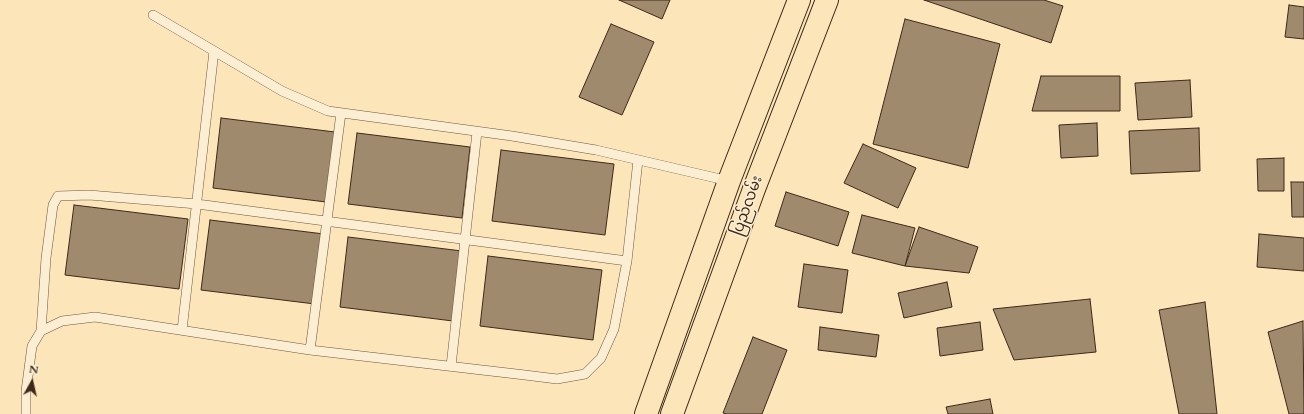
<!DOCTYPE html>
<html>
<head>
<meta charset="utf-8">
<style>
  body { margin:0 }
  #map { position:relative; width:1304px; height:414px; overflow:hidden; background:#fbe5b9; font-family:Cardo,serif }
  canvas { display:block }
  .north { position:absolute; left:12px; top:362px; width:40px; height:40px; -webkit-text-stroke:3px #fceed2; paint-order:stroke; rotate:8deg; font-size:11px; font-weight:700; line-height:16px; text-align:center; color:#3e281a }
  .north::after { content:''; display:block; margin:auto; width:14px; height:18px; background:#3e281a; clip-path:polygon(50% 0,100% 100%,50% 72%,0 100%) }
</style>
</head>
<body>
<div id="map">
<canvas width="1304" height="414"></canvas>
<div class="north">N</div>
</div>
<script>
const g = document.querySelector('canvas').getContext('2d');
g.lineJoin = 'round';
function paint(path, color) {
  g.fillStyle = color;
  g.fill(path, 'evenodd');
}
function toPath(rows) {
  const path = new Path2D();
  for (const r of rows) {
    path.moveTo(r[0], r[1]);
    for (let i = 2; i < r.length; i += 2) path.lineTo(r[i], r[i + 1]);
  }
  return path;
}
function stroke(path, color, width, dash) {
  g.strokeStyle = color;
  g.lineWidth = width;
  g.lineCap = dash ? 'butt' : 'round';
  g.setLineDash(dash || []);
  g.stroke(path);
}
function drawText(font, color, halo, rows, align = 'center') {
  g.font = font + ' Cardo,"Noto Sans Myanmar",serif';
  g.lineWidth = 3;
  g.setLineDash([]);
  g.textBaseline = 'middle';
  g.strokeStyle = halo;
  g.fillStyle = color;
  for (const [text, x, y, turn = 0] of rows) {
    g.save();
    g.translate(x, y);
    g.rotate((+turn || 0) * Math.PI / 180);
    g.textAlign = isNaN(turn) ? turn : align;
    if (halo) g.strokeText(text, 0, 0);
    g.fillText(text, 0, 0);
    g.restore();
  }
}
const building = toPath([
  [619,0,670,0,662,19,619,0],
  [924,0,1044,0,1063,6,1051,43,924,0],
  [1289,5,1304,7,1304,39,1285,37,1289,5],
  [905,19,1000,44,968,168,873,144,905,19],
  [611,24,654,42,622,115,579,97,611,24],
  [1041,76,1120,76,1120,111,1032,111,1041,76],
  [1190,80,1192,117,1138,120,1135,83,1190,80],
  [221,118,335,132,326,202,213,188,221,118],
  [1097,123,1098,156,1061,158,1059,125,1097,123],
  [1199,128,1200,171,1131,174,1129,131,1199,128],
  [357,133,470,147,462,218,348,204,357,133],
  [863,144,916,168,898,208,844,183,863,144],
  [501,150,614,164,605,235,492,221,501,150],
  [1284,158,1284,191,1258,191,1257,159,1284,158],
  [1291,182,1304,182,1304,217,1292,217,1291,182],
  [786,192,849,212,838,246,775,226,786,192],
  [74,205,188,219,179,289,65,275,74,205],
  [862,215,915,228,905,266,852,253,862,215],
  [210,220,324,234,315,304,201,290,210,220],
  [919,227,978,247,969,273,905,266,919,227],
  [1259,234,1304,238,1304,271,1257,267,1259,234],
  [348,237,462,251,453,321,340,307,348,237],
  [488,256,602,270,593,340,480,326,488,256],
  [804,264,848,270,842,313,798,307,804,264],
  [947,282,952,307,904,318,898,293,947,282],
  [1090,299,1096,352,1014,360,993,309,1090,299],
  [1205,302,1217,414,1179,414,1159,310,1205,302],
  [1303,321,1304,414,1289,414,1268,332,1303,321],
  [980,322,983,350,940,356,937,328,980,322],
  [820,327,879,335,876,357,818,350,820,327],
  [753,337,787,350,762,414,727,414,723,413,753,337],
  [990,399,993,414,948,414,946,407,990,399]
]);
paint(building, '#a08a6d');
stroke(building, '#3e281a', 1);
const lane = toPath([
  [153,15,282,91,328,111,512,136,596,150,729,181],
  [182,330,214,51],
  [41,331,46,258,53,205,58,196,89,195,197,204,627,261],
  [310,350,341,113],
  [451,366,477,132],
  [26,414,26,391,32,346,41,331,62,321,95,317,310,350,525,375,557,379,585,374,601,358,614,329,627,261,638,160]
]);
const highway = toPath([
  [646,414,729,181,799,0],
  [672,414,754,189,827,0]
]);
stroke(lane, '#6d5742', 10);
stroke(highway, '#3e281a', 24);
stroke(lane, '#fceed2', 9);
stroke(highway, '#fbe5b9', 22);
drawText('15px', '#3e281a', '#fceed2', [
  ["ပြည်လမ်း",748,206,-70]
]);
</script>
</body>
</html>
